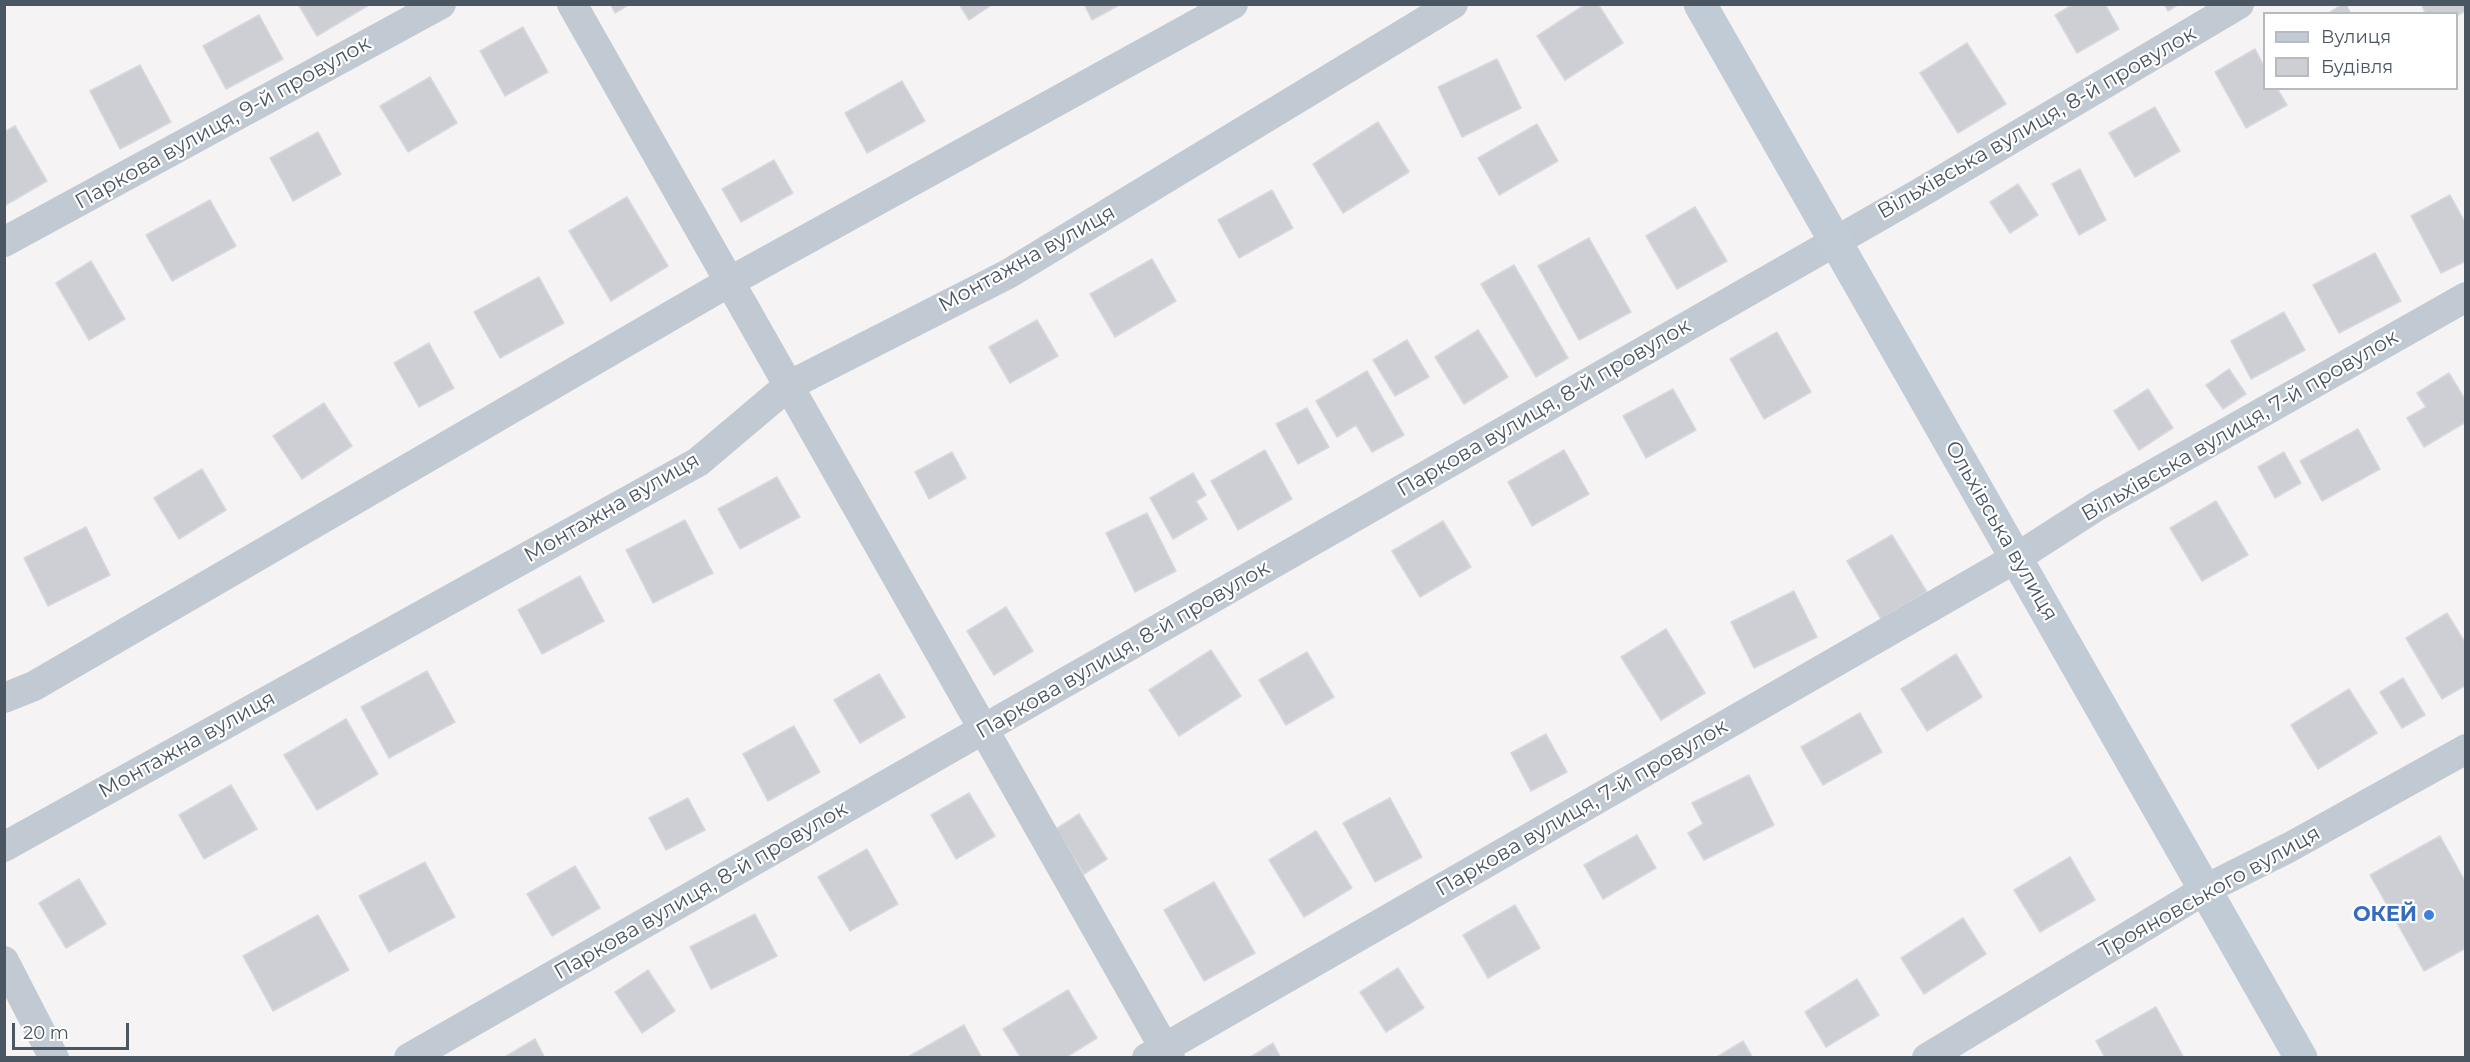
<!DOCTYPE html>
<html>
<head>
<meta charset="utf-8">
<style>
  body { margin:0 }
  #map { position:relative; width:2470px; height:1062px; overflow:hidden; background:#f5f3f3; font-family:Montserrat,sans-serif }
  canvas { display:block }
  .frame { position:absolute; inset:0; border:6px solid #4a5661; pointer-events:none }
  .legend { position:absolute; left:2263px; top:12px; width:195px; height:78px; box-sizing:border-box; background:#fff; border:2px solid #b7bbc0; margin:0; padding:8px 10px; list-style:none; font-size:18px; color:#4a5661 }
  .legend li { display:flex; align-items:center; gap:12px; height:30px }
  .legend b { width:30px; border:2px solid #b7bbc0 }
  .scale { position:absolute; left:12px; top:1023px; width:117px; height:27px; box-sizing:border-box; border:3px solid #4a5661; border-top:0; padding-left:8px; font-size:18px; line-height:21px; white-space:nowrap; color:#4a5661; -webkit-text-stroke:4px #fff; paint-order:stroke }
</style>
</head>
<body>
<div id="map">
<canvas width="2470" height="1062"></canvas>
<div class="frame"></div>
<ul class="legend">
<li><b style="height:8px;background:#c1cbd6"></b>Вулиця</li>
<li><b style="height:16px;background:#cdcfd5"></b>Будівля</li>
</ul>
<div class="scale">20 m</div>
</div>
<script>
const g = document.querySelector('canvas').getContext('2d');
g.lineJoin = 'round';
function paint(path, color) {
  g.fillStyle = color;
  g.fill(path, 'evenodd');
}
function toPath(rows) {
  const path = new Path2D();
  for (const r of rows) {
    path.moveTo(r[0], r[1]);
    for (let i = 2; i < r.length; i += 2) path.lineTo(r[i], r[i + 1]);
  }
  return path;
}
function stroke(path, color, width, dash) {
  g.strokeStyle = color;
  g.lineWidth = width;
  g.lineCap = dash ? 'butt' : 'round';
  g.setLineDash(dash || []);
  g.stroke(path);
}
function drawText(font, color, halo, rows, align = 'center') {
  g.font = font + ' Montserrat,sans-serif';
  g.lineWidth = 4.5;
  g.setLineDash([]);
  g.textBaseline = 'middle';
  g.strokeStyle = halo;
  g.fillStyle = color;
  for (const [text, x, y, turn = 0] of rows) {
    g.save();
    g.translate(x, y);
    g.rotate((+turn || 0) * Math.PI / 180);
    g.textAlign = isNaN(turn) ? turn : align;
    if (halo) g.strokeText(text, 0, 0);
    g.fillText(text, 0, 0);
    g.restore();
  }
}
const building = toPath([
  [298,4,369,4,369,5,317,36,298,4],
  [610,4,630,4,615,13,610,4],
  [959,4,993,4,969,20,959,4],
  [1084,4,1121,4,1092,20,1084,4],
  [1586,4,1598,4,1623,43,1565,80,1537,36,1586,4],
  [2074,4,2105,4,2119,29,2077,53,2055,15,2074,4],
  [2164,4,2179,4,2168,11,2164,4],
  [2342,4,2346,4,2351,14,2327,14,2342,4],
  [2421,4,2466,4,2466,11,2456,16,2456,14,2426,14,2421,4],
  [259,15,283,59,226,89,203,46,259,15],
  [523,27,548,72,505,96,480,51,523,27],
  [1967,43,2006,104,1958,133,1920,73,1967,43],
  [2255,49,2264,66,2264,88,2277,88,2287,105,2246,128,2215,72,2255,49],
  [1497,59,1521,108,1462,137,1438,87,1497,59],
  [140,65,171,122,120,149,90,91,140,65],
  [430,77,457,123,408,152,380,106,430,77],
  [902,81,925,121,867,153,845,113,902,81],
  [2155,107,2180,151,2135,177,2109,133,2155,107],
  [1378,122,1409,172,1343,213,1313,164,1378,122],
  [1537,124,1558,161,1499,195,1478,158,1537,124],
  [15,126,47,181,4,206,4,132,15,126],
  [318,132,341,174,293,201,270,158,318,132],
  [774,160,793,193,741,222,722,189,774,160],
  [2080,169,2106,220,2079,235,2052,184,2080,169],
  [2018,184,2038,215,2010,233,1990,202,2018,184],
  [1272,190,1293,228,1239,258,1218,220,1272,190],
  [2450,195,2466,224,2466,261,2441,273,2411,216,2450,195],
  [627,197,668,266,611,301,569,231,627,197],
  [210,200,236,246,172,281,146,235,210,200],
  [1695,207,1727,261,1677,289,1646,236,1695,207],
  [1589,238,1631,312,1579,340,1538,266,1589,238],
  [2375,253,2401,301,2339,333,2313,285,2375,253],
  [1152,259,1176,301,1115,337,1090,294,1152,259],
  [91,261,125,319,89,340,56,283,91,261],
  [1514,265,1568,358,1536,377,1481,284,1514,265],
  [539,277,564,323,500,358,474,312,539,277],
  [2284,312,2305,350,2251,379,2231,341,2284,312],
  [1037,320,1058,356,1010,383,989,347,1037,320],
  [1478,330,1508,377,1464,404,1435,357,1478,330],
  [1777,332,1811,392,1764,419,1730,359,1777,332],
  [1407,340,1429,377,1395,396,1373,360,1407,340],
  [429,343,454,388,419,407,394,363,429,343],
  [2229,369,2246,394,2223,409,2206,385,2229,369],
  [1367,371,1404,435,1372,452,1356,425,1337,437,1316,401,1367,371],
  [2449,373,2466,401,2466,422,2424,447,2407,418,2426,407,2417,393,2449,373],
  [1673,389,1696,430,1646,458,1623,416,1673,389],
  [2148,389,2173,428,2139,450,2114,411,2148,389],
  [324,403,352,446,302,479,273,436,324,403],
  [1307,408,1329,447,1298,464,1276,424,1307,408],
  [2358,429,2380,469,2322,501,2300,461,2358,429],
  [1265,450,1292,499,1238,530,1211,481,1265,450],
  [1564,450,1589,494,1532,526,1508,482,1564,450],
  [952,452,966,478,929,499,915,472,952,452],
  [2284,452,2301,483,2275,498,2258,467,2284,452],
  [202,469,226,510,179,539,154,498,202,469],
  [1193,473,1206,495,1196,501,1207,519,1173,539,1150,498,1193,473],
  [777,477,800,517,740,549,718,509,777,477],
  [2216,501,2248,555,2202,581,2170,528,2216,501],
  [1147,513,1176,571,1135,592,1106,533,1147,513],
  [685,520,713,573,653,603,626,550,685,520],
  [1443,521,1471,567,1420,597,1392,551,1443,521],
  [86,527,110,575,48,606,24,558,86,527],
  [1892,535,1927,592,1881,619,1847,561,1892,535],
  [580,576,604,621,542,654,518,610,580,576],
  [1794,591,1817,637,1754,668,1731,622,1794,591],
  [1006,607,1033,651,994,675,967,631,1006,607],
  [2447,613,2466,644,2466,685,2442,699,2406,638,2447,613],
  [1666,629,1705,693,1661,720,1621,657,1666,629],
  [1211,650,1241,696,1179,736,1149,690,1211,650],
  [1307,652,1334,697,1286,725,1259,680,1307,652],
  [1956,654,1982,697,1927,731,1901,689,1956,654],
  [427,671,455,722,389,758,361,707,427,671],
  [879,674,905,717,860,743,834,700,879,674],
  [2403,678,2425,715,2402,728,2380,692,2403,678],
  [2349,689,2377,733,2318,769,2291,725,2349,689],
  [1860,713,1882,752,1823,785,1801,747,1860,713],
  [346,719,378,774,317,810,284,755,346,719],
  [794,726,820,772,768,801,743,754,794,726],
  [1546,734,1567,772,1531,791,1511,753,1546,734],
  [1749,775,1774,825,1704,860,1688,833,1703,824,1692,803,1749,775],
  [231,785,257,829,204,859,179,815,231,785],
  [969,793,995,836,956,859,931,815,969,793],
  [688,798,705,830,666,850,649,818,688,798],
  [1390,798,1422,857,1375,882,1343,823,1390,798],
  [1079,814,1107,859,1084,874,1056,829,1079,814],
  [1316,831,1352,888,1304,917,1269,860,1316,831],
  [1637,835,1656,868,1603,899,1584,865,1637,835],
  [2440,836,2466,883,2466,948,2424,971,2370,875,2440,836],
  [867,849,898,904,850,931,818,877,867,849],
  [2070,857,2095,900,2040,932,2014,890,2070,857],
  [425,862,455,917,389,952,359,896,425,862],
  [575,866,600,908,552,936,527,894,575,866],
  [79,879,106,924,66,948,39,903,79,879],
  [1214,882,1255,953,1204,981,1164,910,1214,882],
  [1515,905,1540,948,1488,978,1463,935,1515,905],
  [755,914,777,956,711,989,690,947,755,914],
  [318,915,349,970,273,1011,243,956,318,915],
  [1963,918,1986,954,1924,994,1901,958,1963,918],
  [1398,968,1424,1008,1386,1032,1360,992,1398,968],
  [648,970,675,1011,642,1033,615,992,648,970],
  [1857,979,1879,1015,1826,1047,1805,1012,1857,979],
  [1068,990,1097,1038,1065,1058,1021,1058,1003,1029,1068,990],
  [2156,1007,2184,1058,2105,1058,2096,1041,2156,1007],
  [964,1025,982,1058,906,1058,964,1025],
  [535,1039,545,1058,503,1058,535,1039],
  [1743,1041,1753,1058,1715,1058,1743,1041],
  [1273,1043,1281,1058,1249,1058,1273,1043]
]);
paint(building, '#cdcfd5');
stroke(building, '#d7d9de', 1.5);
stroke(toPath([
  [572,4,1170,1058],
  [4,242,441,4],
  [4,698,34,686,729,282,1233,4],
  [4,847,698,462,788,386,1008,274,1453,4],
  [4,961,54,1058],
  [409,1058,1920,193,2239,4],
  [1147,1058,2016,558,2097,506,2466,297],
  [1927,1058,2206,889,2290,847,2466,749]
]), '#c1cad2', 30);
stroke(toPath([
  [1700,4,2301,1058]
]), '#c1cbd6', 33);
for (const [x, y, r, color] of [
  [2429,915,6,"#3f7fe0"]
]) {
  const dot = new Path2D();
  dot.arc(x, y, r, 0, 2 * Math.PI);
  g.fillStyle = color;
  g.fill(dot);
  stroke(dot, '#fff', 2);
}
drawText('21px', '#4a5661', '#fff', [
  ["Паркова вулиця, 9-й провулок",223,123,-29],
  ["Вільхівська вулиця, 8-й провулок",2037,123,-30],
  ["Монтажна вулиця",1027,259,-29],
  ["Паркова вулиця, 8-й провулок",1544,408,-30],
  ["Вільхівська вулиця, 7-й провулок",2240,426,-30],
  ["Монтажна вулиця",612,508,-30],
  ["Ольхівська вулиця",2001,531,60],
  ["Паркова вулиця, 8-й провулок",1123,650,-30],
  ["Монтажна вулиця",187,745,-29],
  ["Паркова вулиця, 7-й провулок",1582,808,-30],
  ["Паркова вулиця, 8-й провулок",701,891,-30],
  ["Трояновського вулиця",2210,892,-29]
]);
drawText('bold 21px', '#366cbe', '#fff', [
  ["ОКЕЙ",2417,915]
], 'right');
</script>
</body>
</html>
